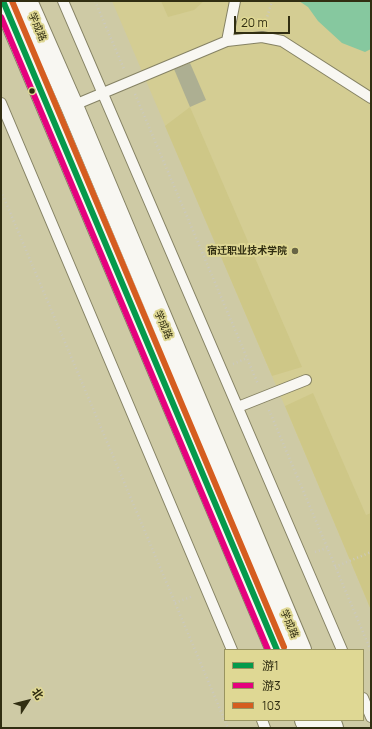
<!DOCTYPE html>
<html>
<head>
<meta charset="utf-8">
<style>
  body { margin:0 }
  #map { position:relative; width:372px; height:729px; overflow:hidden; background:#cecaa5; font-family:Manrope,"Noto Sans SC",sans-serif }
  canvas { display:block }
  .frame { position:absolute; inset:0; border:2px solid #312e12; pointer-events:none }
  .legend { position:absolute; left:224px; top:649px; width:140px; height:72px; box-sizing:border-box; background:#dfd894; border:1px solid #999460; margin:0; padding:5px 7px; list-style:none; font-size:12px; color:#312e12 }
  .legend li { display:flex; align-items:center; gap:8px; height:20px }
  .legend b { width:20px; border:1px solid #999460 }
  .north { position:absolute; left:8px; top:681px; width:40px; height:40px; -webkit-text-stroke:3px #dfd894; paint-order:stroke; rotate:54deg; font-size:11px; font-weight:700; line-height:16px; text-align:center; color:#312e12 }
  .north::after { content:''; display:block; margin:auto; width:14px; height:18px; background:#312e12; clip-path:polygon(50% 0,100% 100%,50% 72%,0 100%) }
  .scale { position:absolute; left:234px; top:16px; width:56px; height:18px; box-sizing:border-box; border:2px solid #312e12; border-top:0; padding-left:5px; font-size:12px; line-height:14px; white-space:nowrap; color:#312e12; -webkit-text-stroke:3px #dfd894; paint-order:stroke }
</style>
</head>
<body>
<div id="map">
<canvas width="372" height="729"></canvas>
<div class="frame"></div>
<ul class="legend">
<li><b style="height:5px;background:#059a4b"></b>游1</li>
<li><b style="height:5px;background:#e5007d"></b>游3</li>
<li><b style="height:5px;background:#d55d20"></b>103</li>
</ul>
<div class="north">北</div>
<div class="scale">20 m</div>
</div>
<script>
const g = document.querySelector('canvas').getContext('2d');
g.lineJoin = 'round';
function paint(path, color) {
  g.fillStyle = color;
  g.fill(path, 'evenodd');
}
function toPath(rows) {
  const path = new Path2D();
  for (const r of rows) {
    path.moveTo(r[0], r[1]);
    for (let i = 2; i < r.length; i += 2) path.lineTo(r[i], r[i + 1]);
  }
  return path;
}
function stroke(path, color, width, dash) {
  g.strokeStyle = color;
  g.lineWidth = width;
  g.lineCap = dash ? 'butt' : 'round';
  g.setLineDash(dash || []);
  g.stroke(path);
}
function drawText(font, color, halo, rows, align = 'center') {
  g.font = font + ' Manrope,"Noto Sans SC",sans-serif';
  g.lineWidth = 4;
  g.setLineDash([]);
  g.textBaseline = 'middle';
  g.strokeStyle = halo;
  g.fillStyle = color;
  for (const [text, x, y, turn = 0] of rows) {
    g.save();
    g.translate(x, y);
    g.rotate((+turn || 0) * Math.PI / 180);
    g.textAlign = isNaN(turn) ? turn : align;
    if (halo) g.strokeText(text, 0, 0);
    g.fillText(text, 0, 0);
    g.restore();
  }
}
paint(toPath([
  [112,1,371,1,371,610,327,505]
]), '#d4cd93');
paint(toPath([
  [161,1,204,1,194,10,168,17],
  [190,107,302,367,272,376,165,126],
  [313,393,366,515,371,513,371,610,285,406]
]), '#cec787');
paint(toPath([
  [299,1,371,1,371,49,365,52,342,43,318,21,308,7]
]), '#86c89f');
paint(toPath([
  [190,63,206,100,190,107,174,69]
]), '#adaf92');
const service = toPath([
  [63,1,342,650],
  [227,41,235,1],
  [1,103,232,650],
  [72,106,227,41,262,37,282,41,371,98],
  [238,407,306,380],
  [363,698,371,717],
  [262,720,265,728]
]);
const secondary = toPath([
  [3,1,277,650],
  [26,1,72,106,300,650],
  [306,720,310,728],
  [329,720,332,728]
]);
stroke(service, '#858264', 12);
stroke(secondary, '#858264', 24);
stroke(toPath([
  [95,1,124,69],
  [265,24,272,1],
  [135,94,258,384],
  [1,191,228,728],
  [233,364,247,358],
  [269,410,371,651],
  [315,552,327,548],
  [335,567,371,552],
  [175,603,193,596]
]), '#cbc9be', 2.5, [1, 3]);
stroke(service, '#f8f7f2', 10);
stroke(secondary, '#f8f7f2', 22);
stroke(toPath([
  [3,1,277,650]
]), '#059a4b', 6);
stroke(toPath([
  [1,17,268,650]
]), '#e5007d', 6);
stroke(toPath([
  [12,1,284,647]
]), '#d55d20', 6);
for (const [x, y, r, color] of [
  [32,91,3.5,"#312e12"],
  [295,251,4,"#686545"]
]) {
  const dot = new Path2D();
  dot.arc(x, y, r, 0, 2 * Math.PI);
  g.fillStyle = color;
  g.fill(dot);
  stroke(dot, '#dfd894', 1.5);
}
drawText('10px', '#312e12', '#dfd894', [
  ["学成路",37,27,67],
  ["学成路",163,325,67],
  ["学成路",289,624,67]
]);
drawText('bold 10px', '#312e12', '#dfd894', [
  ["宿迁职业技术学院",287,251]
], 'right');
</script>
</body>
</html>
